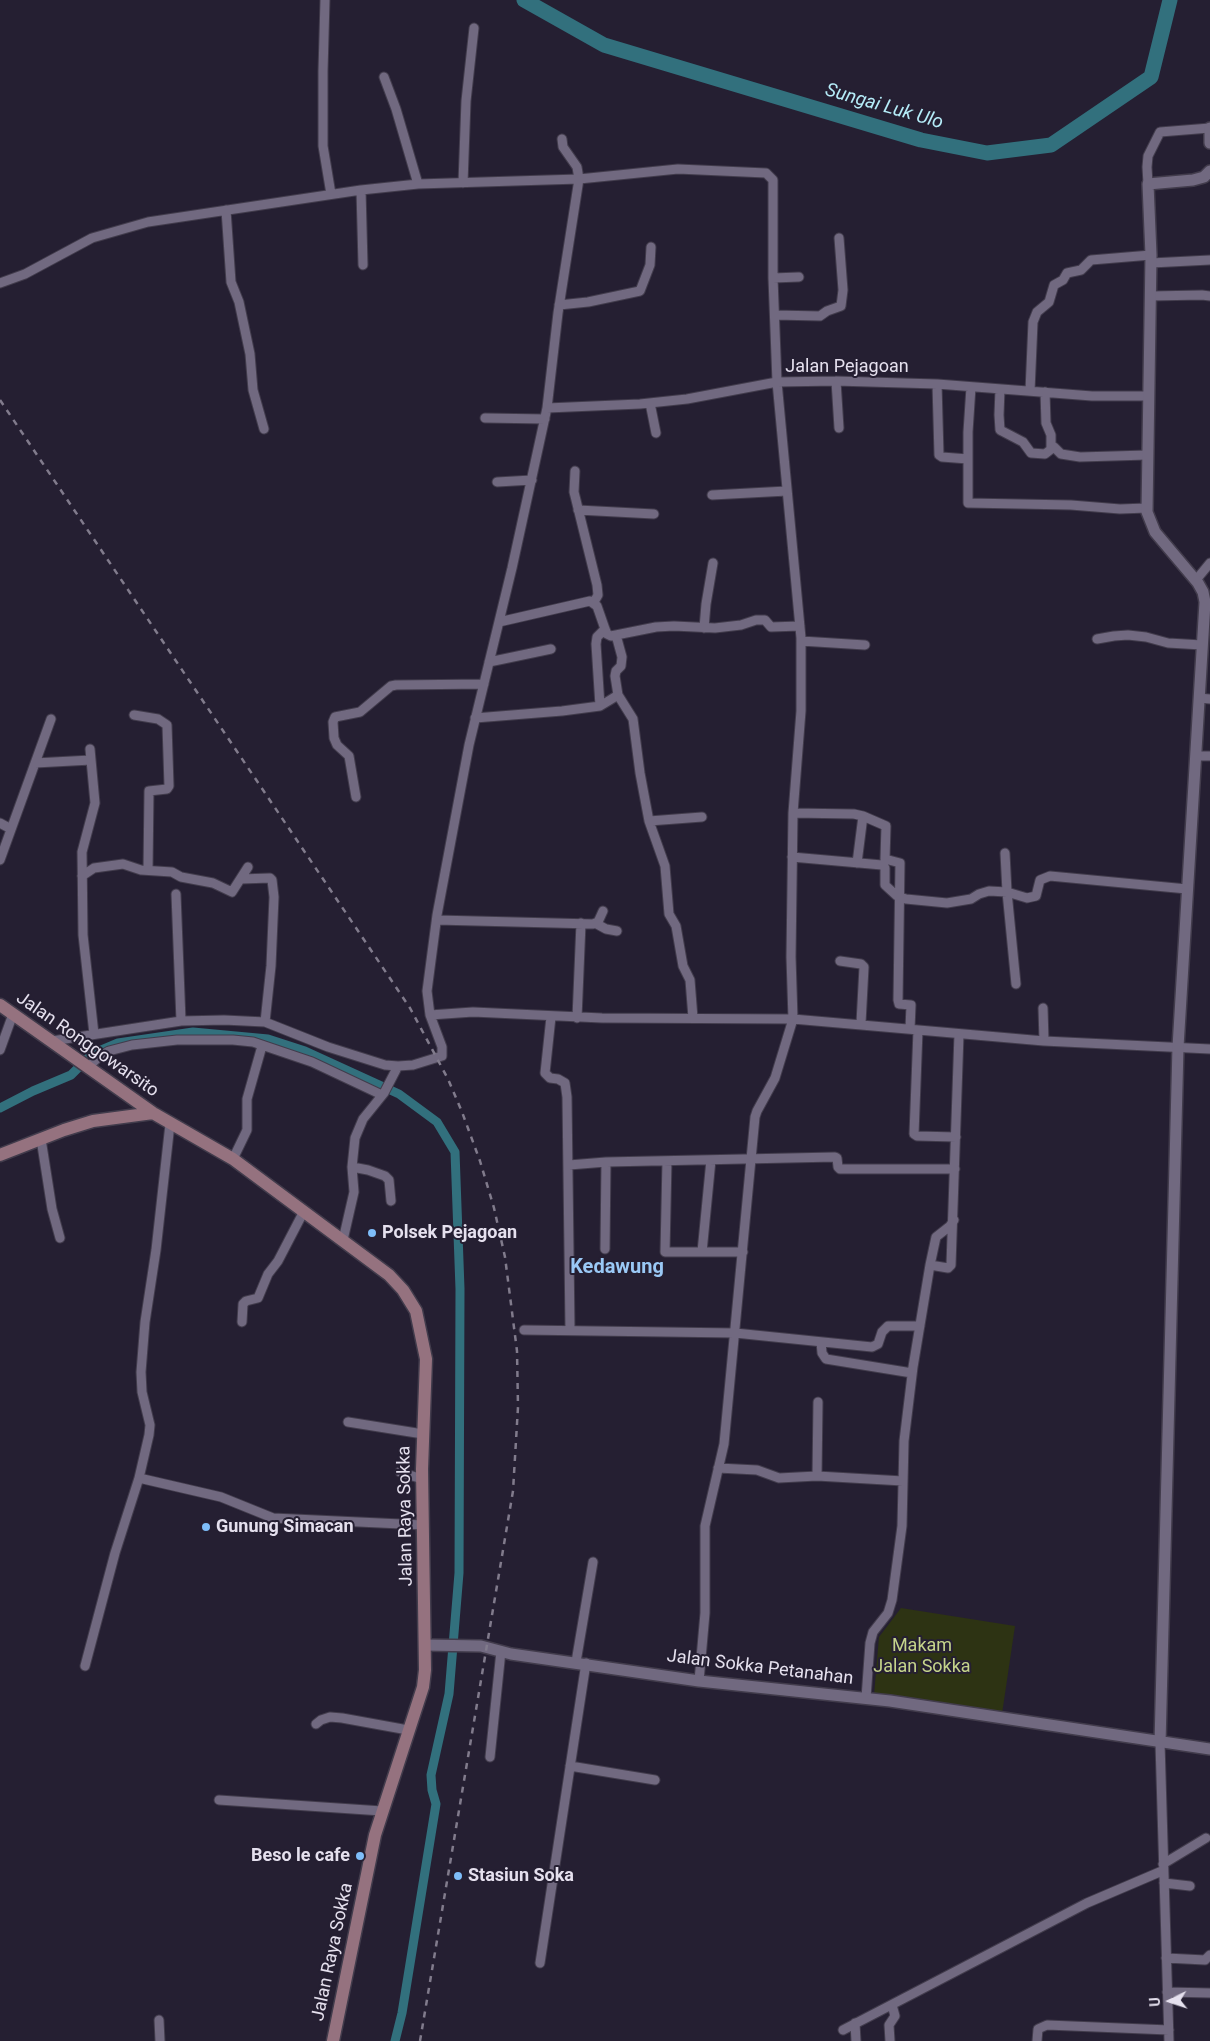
<!DOCTYPE html>
<html>
<head>
<meta charset="utf-8">
<style>
  body { margin:0 }
  #map { position:relative; width:1210px; height:2041px; overflow:hidden; background:#251f32; font-family:Roboto,sans-serif }
  canvas { display:block }
  .north { position:absolute; left:1145px; top:1976px; width:50px; height:50px; -webkit-text-stroke:4px #251f32; paint-order:stroke; rotate:266deg; font-size:14px; font-weight:700; line-height:20px; text-align:center; color:#e5e0ee }
  .north::after { content:''; display:block; margin:auto; width:18px; height:22px; background:#e5e0ee; clip-path:polygon(50% 0,100% 100%,50% 72%,0 100%) }
</style>
</head>
<body>
<div id="map">
<canvas width="1210" height="2041"></canvas>
<div class="north">U</div>
</div>
<script>
const g = document.querySelector('canvas').getContext('2d');
g.lineJoin = 'round';
function paint(path, color) {
  g.fillStyle = color;
  g.fill(path, 'evenodd');
}
function toPath(rows) {
  const path = new Path2D();
  for (const r of rows) {
    path.moveTo(r[0], r[1]);
    for (let i = 2; i < r.length; i += 2) path.lineTo(r[i], r[i + 1]);
  }
  return path;
}
function stroke(path, color, width, dash) {
  g.strokeStyle = color;
  g.lineWidth = width;
  g.lineCap = dash ? 'butt' : 'round';
  g.setLineDash(dash || []);
  g.stroke(path);
}
function drawText(font, color, halo, rows, align = 'center') {
  g.font = font + ' Roboto,sans-serif';
  g.lineWidth = 4;
  g.setLineDash([]);
  g.textBaseline = 'middle';
  g.strokeStyle = halo;
  g.fillStyle = color;
  for (const [text, x, y, turn = 0] of rows) {
    g.save();
    g.translate(x, y);
    g.rotate((+turn || 0) * Math.PI / 180);
    g.textAlign = isNaN(turn) ? turn : align;
    if (halo) g.strokeText(text, 0, 0);
    g.fillText(text, 0, 0);
    g.restore();
  }
}
paint(toPath([
  [901,1608,1015,1626,1002,1714,874,1695,879,1637]
]), '#2d3313');
stroke(toPath([
  [0,1108,33,1091,71,1075,92,1054,118,1043,193,1032,268,1039,305,1051,399,1094,437,1122,455,1152,460,1289,459,1573,449,1694,431,1775,432,1790,436,1804,402,2013,395,2041]
]), '#32707d', 9);
stroke(toPath([
  [524,0,604,45,921,140,987,153,1051,145,1151,77,1170,0]
]), '#32707d', 15);
const minor = toPath([
  [325,0,323,71,323,146,331,194],
  [384,77,396,109,418,184],
  [463,183,466,101,474,28],
  [1148,184,1147,167,1148,156,1160,132,1210,128],
  [361,190,363,265],
  [226,210,231,282,239,302,250,354,253,390,264,429],
  [1151,263,1210,260],
  [773,278,799,277],
  [0,283,25,274,92,238,148,222,361,190,418,184,579,179,678,169,766,173,773,180,773,278,777,382,801,638,801,711,793,813,791,957,793,1019,775,1078,757,1111,755,1117,724,1444,705,1526,705,1613,699,1681],
  [1151,296,1202,295,1210,296],
  [559,305,588,302,640,291,650,265,651,247],
  [775,315,820,316,827,311,841,306,843,290,839,238],
  [836,381,839,428],
  [937,384,939,455,942,457,968,459],
  [971,387,968,432,968,503,1071,505,1120,509,1147,508],
  [1000,389,999,415,1000,430,1023,442,1031,453,1045,454,1054,447,1061,454,1080,457,1147,455],
  [1030,391,1033,322,1037,312,1049,302,1054,285,1063,280,1067,273,1081,270,1091,260,1151,255],
  [1045,392,1046,423,1051,435,1051,448],
  [650,403,656,433],
  [547,408,640,404,687,399,777,382,836,381,937,384,1092,396,1149,396],
  [485,418,545,419],
  [575,471,574,492,597,585,598,595,594,602],
  [497,482,532,480],
  [712,495,787,491],
  [578,510,654,514],
  [1196,580,1210,563],
  [499,622,590,601,597,606,605,629,607,634,611,636,656,627,674,626,715,628,741,625,756,620,765,620,771,627,800,626],
  [704,628,706,604,713,563],
  [1097,639,1114,636,1128,635,1146,637,1168,643,1202,645],
  [801,641,865,645],
  [489,662,551,649],
  [618,695,633,719,640,773,649,821,702,817],
  [1199,698,1210,699],
  [600,706,596,644,597,637,605,629],
  [134,715,158,719,167,725,169,786,167,789,149,791,148,870],
  [475,718,562,711,600,706,610,700,618,695,615,676,616,671,621,666,622,657,616,635],
  [90,749,95,803,82,852,83,935,94,1034],
  [1196,756,1210,756],
  [35,763,91,760],
  [356,797,349,756,337,745,334,738,333,722,335,717,360,712,391,686,396,685,484,684],
  [793,813,854,814,863,816,857,863],
  [863,816,886,826,885,859,900,863,898,1000,899,1004,911,1005,910,1029],
  [649,821,665,866,669,914,676,926,683,966,690,980,693,1018],
  [0,823,11,829],
  [1005,853,1007,892,1027,898,1036,896,1040,880,1050,876,1187,889],
  [792,857,882,865,885,868,885,885,897,896,906,899,947,903,971,899,979,894,989,891,1007,892,1016,984],
  [0,860,51,719],
  [82,876,94,868,123,864,141,870,172,872,181,877,213,883,232,892,248,867],
  [241,879,270,878,272,880,274,897,271,966,265,1022],
  [176,894,181,1021],
  [437,920,593,924,598,922,603,911],
  [595,923,606,929,617,931],
  [840,961,861,964,864,967,861,1023],
  [1043,1008,1044,1041],
  [430,1015,473,1012,602,1018,793,1019,1044,1041,1210,1049],
  [551,1017,545,1073,550,1078,558,1079,565,1083,567,1097,570,1329],
  [577,1018,581,923],
  [918,1030,914,1134,917,1136,956,1137],
  [52,1041,181,1021,224,1020,265,1022,328,1047,385,1065,398,1066,413,1065,442,1056,442,1047,430,1015,427,991,437,915,469,745,512,568,547,408,558,313,579,179,577,167,563,147,562,139],
  [0,1050,13,1014],
  [88,1067,100,1056,109,1051,132,1045,177,1040,233,1040,253,1042,312,1062,382,1095],
  [41,1139,52,1209,60,1238],
  [233,1159,247,1130,247,1099,262,1046],
  [667,1161,665,1252,743,1252],
  [606,1162,835,1157,837,1158,838,1167,840,1169,955,1169],
  [569,1165,606,1162,605,1249],
  [352,1167,368,1170,385,1176,389,1180,391,1201],
  [343,1240,354,1192,352,1167,355,1138,363,1119,384,1093,398,1066],
  [702,1252,711,1160],
  [930,1265,948,1268,951,1265,959,1034],
  [242,1322,243,1304,246,1301,258,1298,268,1274,278,1261,304,1211],
  [524,1330,735,1333,872,1347,878,1344,882,1332,888,1326,920,1326],
  [821,1342,822,1353,826,1359,912,1373],
  [348,1422,423,1434],
  [718,1468,757,1470,779,1478,817,1476,903,1481],
  [400,1472,422,1479],
  [817,1476,818,1402],
  [139,1478,221,1497,273,1518,423,1525],
  [576,1662,593,1562],
  [85,1666,115,1553,139,1478,149,1435,150,1425,142,1392,141,1372,145,1322,156,1250,170,1124],
  [866,1698,870,1643,873,1632,888,1613,892,1600,902,1526,904,1441,913,1367,930,1265,936,1237,950,1226,954,1220],
  [316,1724,321,1720,330,1717,342,1718,408,1730],
  [1160,1743,1169,2041],
  [490,1757,501,1651],
  [570,1766,655,1780],
  [219,1800,382,1811],
  [1163,1864,1206,1838],
  [1164,1883,1190,1886],
  [1166,1958,1205,1960,1210,1955],
  [540,1963,586,1663],
  [1167,1992,1210,1993],
  [159,2020,160,2041],
  [855,2023,856,2041],
  [843,2030,1087,1903,1162,1871],
  [890,2041,889,2025,895,2016,892,2005],
  [1037,2041,1038,2029,1047,2025,1169,2030]
]);
const tertiary = toPath([
  [1210,128,1210,143],
  [425,1645,481,1646,511,1654,699,1681,890,1701,1210,1749],
  [1160,1743,1178,1047,1205,602,1203,592,1198,583,1155,532,1147,512,1151,255,1148,184,1193,180,1204,177,1210,171]
]);
const secondary = toPath([
  [0,1005,153,1113,233,1159,389,1275,403,1290,416,1311,426,1359,422,1469,425,1670,423,1687,375,1835,333,2041],
  [0,1155,64,1130,93,1121,153,1113]
]);
stroke(minor, '#423c4c', 11);
stroke(tertiary, '#423c4c', 14);
stroke(secondary, '#423c4c', 15);
stroke(minor, '#716980', 9);
stroke(tertiary, '#716980', 11);
stroke(secondary, '#95727f', 12);
stroke(toPath([
  [0,400,410,1008,448,1079,462,1112,480,1161,494,1208,505,1257,517,1351,518,1407,513,1491,420,2041]
]), '#817b8c', 2.5, [6, 6]);
for (const [x, y, r, color] of [
  [372,1233,5,"#7ebdf9"],
  [206,1527,5,"#7ebdf9"],
  [360,1856,5,"#7ebdf9"],
  [458,1876,5,"#7ebdf9"]
]) {
  const dot = new Path2D();
  dot.arc(x, y, r, 0, 2 * Math.PI);
  g.fillStyle = color;
  g.fill(dot);
  stroke(dot, '#251f32', 2);
}
drawText('18px', '#e5e0ee', '#251f32', [
  ["Jalan Pejagoan",847,367],
  ["Jalan Ronggowarsito",87,1045,35],
  ["Jalan Raya Sokka",406,1516,-91],
  ["Jalan Sokka Petanahan",760,1668,7],
  ["Jalan Raya Sokka",333,1952,-78]
]);
drawText('bold 18px', '#e5e0ee', '#251f32', [
  ["Polsek Pejagoan",382,1233],
  ["Gunung Simacan",216,1527],
  ["Beso le cafe",350,1856,"right"],
  ["Stasiun Soka",468,1876]
], 'left');
drawText('18px', '#c5d48b', '#251f32', [
  ["Makam",922,1646],
  ["Jalan Sokka",922,1667]
]);
drawText('italic 19px', '#b5ecf8', '#251f32', [
  ["Sungai Luk Ulo",884,107,16]
]);
drawText('bold 20px', '#9ac8f5', '#251f32', [
  ["Kedawung",617,1268]
]);
</script>
</body>
</html>
